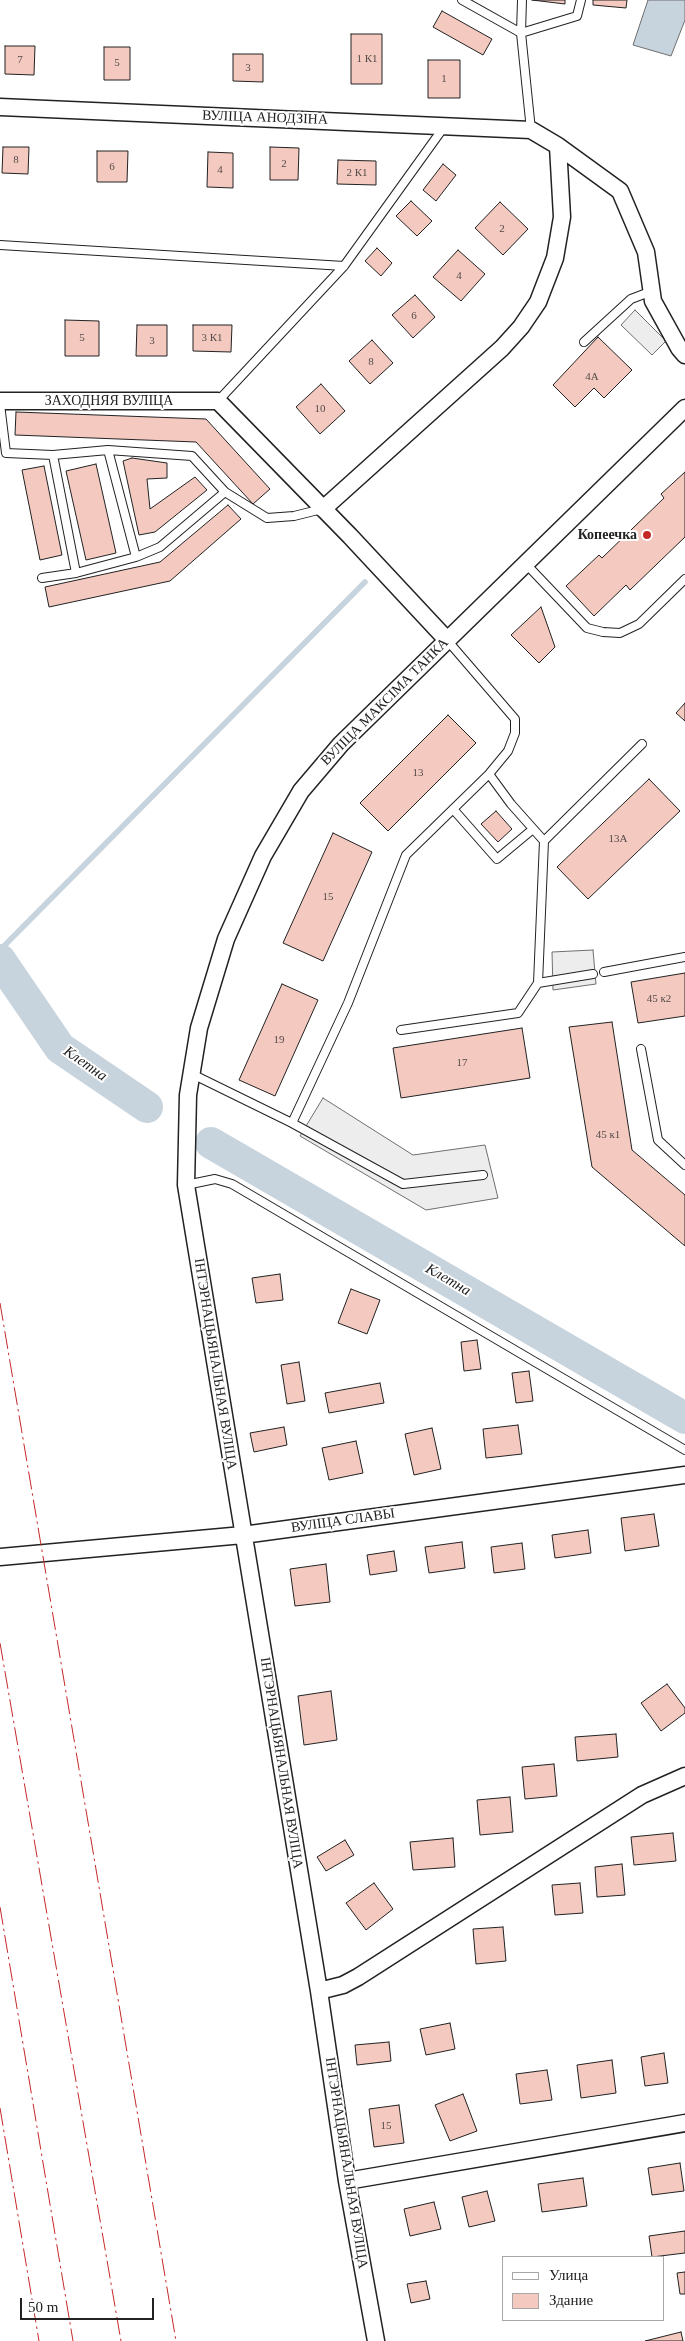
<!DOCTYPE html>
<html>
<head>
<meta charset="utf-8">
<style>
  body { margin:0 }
  #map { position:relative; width:685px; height:2341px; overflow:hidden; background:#fff; font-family:"Times New Roman",serif }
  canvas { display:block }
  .legend { position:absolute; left:502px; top:2256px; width:162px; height:65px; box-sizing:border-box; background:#fff; border:1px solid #a7a7a7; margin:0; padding:6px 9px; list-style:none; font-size:15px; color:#222 }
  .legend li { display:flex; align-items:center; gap:10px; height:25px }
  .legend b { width:25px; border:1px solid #a7a7a7 }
  .scale { position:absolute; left:20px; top:2298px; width:134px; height:22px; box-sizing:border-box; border:2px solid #222; border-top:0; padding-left:6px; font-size:15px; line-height:18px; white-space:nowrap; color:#222; -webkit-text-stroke:4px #fff; paint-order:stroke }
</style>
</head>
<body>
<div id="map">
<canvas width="685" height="2341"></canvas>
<ul class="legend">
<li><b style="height:6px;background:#fff"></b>Улица</li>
<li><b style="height:14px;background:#f3c9c0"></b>Здание</li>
</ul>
<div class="scale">50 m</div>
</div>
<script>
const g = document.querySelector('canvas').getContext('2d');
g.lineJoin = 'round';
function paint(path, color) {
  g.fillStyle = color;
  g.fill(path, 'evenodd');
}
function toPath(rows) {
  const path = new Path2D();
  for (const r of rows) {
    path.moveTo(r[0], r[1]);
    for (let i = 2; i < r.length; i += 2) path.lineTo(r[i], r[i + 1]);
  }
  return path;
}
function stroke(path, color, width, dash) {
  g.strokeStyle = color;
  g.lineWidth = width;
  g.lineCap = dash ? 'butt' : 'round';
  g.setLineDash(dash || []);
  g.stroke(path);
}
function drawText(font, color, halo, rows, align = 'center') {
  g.font = font + ' "Times New Roman",serif';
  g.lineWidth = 4;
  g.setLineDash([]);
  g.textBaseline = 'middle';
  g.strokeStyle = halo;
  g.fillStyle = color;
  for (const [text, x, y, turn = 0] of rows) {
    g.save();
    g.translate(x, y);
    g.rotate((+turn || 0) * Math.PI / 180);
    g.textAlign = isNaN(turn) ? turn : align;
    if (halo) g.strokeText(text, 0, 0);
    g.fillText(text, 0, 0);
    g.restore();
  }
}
const parking = toPath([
  [635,310,666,341,652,355,621,325,635,310],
  [593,950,596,984,553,990,552,952,593,950],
  [323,1098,413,1155,485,1145,498,1198,426,1210,300,1136,323,1098]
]);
paint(parking, '#ededed');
stroke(parking, '#6f6f6f', 1);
const water = toPath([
  [648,0,685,0,685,20,671,56,633,45,648,0]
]);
paint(water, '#c7d3dd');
stroke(water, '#6f6f6f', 1);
stroke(toPath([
  [0,950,365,582]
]), '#c7d3dd', 5.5);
stroke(toPath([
  [0,960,60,1048,147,1107],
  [211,1143,685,1418]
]), '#c7d3dd', 32);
const building = toPath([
  [532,0,565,0,565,4,532,0],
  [593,0,627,0,626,8,593,5,593,0],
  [442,11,492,39,483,55,433,27,442,11],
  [351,34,382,34,382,84,351,84,351,34],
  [5,46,35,46,34,75,5,74,5,46],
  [104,47,130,47,130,80,104,80,104,47],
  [233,54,263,54,263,82,233,81,233,54],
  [428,60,460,60,460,98,428,98,428,60],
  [3,147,29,147,28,174,2,173,3,147],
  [270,147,299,148,298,180,270,180,270,147],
  [97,151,128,151,127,182,97,182,97,151],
  [208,152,233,153,233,188,207,187,208,152],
  [338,160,376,161,376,185,337,184,338,160],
  [443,164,456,175,436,201,423,190,443,164],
  [411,201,432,221,417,236,396,216,411,201],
  [500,202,528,229,503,255,475,228,500,202],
  [377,248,392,263,381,276,365,261,377,248],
  [458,250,485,274,461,301,433,277,458,250],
  [415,295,435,317,413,338,392,315,415,295],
  [65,320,99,321,99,356,65,356,65,320],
  [137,325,167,325,167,356,136,356,137,325],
  [193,325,232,325,231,352,193,351,193,325],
  [598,337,632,370,604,398,594,388,575,407,553,385,598,337],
  [372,340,393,363,370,384,349,361,372,340],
  [321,384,345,411,320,434,296,407,321,384],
  [16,412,206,419,270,489,253,504,196,442,15,435,16,412],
  [132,458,167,463,167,478,147,479,150,509,195,477,207,490,155,532,139,535,123,461,132,458],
  [96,464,116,553,86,560,66,471,96,464],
  [44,466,62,555,40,560,22,470,44,466],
  [685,472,685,537,630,590,626,585,594,616,566,586,599,555,602,558,664,498,661,494,685,472],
  [228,505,241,519,170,581,49,607,45,587,160,562,228,505],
  [541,607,555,647,539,663,511,635,541,607],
  [685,703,685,721,676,713,685,703],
  [448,715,476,743,388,831,360,803,448,715],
  [649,779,680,811,588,899,557,867,649,779],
  [496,811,512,829,498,842,481,824,496,811],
  [333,833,372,852,323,961,283,943,333,833],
  [685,973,685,1016,638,1023,631,982,685,973],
  [282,984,318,1000,275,1096,239,1080,282,984],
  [612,1022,632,1150,685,1195,685,1246,592,1167,569,1027,612,1022],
  [522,1028,530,1078,401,1098,393,1048,522,1028],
  [280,1274,283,1300,256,1303,252,1278,280,1274],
  [351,1289,380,1300,367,1334,338,1323,351,1289],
  [477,1340,481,1369,464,1371,461,1342,477,1340],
  [299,1362,305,1401,287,1404,281,1365,299,1362],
  [529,1371,533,1401,516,1403,512,1373,529,1371],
  [380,1383,384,1403,329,1413,325,1393,380,1383],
  [518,1425,522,1454,486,1458,483,1429,518,1425],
  [284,1427,287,1445,254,1452,250,1433,284,1427],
  [432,1428,441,1469,414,1475,405,1434,432,1428],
  [356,1441,363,1473,329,1480,322,1448,356,1441],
  [654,1514,659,1546,625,1551,621,1518,654,1514],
  [588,1530,591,1553,555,1558,552,1535,588,1530],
  [462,1542,465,1568,429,1573,425,1547,462,1542],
  [522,1543,525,1569,494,1573,491,1547,522,1543],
  [394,1551,397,1571,370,1575,367,1555,394,1551],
  [326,1564,330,1602,295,1606,290,1569,326,1564],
  [667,1684,685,1708,685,1713,661,1731,641,1703,667,1684],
  [331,1691,337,1740,304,1745,298,1696,331,1691],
  [616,1734,618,1757,577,1761,575,1737,616,1734],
  [554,1764,557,1796,525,1799,522,1767,554,1764],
  [510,1797,513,1832,480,1835,477,1800,510,1797],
  [673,1833,676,1861,634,1865,631,1837,673,1833],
  [453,1838,455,1867,413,1870,410,1842,453,1838],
  [345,1840,354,1855,326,1871,317,1857,345,1840],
  [622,1864,625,1895,597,1897,595,1867,622,1864],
  [374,1883,393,1909,366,1930,346,1903,374,1883],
  [580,1883,583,1913,555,1915,552,1885,580,1883],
  [503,1927,506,1961,476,1964,473,1929,503,1927],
  [450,2023,455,2049,426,2055,420,2029,450,2023],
  [389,2042,391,2061,357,2065,355,2045,389,2042],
  [664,2053,668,2083,645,2086,641,2057,664,2053],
  [612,2060,616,2093,581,2098,577,2065,612,2060],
  [547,2070,552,2100,520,2104,516,2074,547,2070],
  [463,2094,477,2131,450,2141,435,2105,463,2094],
  [399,2105,404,2143,374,2147,369,2109,399,2105],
  [680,2163,684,2191,652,2195,648,2168,680,2163],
  [583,2178,587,2206,542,2212,538,2184,583,2178],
  [487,2191,495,2221,469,2227,462,2197,487,2191],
  [434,2202,441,2229,410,2236,404,2209,434,2202],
  [685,2231,685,2253,652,2257,649,2236,685,2231],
  [685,2272,685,2294,680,2294,677,2273,685,2272],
  [426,2281,430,2299,411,2303,407,2284,426,2281],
  [681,2332,683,2341,645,2341,681,2332]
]);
paint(building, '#f3c9c0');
stroke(building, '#222', 1);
const service = toPath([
  [462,0,521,33,531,130],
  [522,0,521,33,577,16,581,0],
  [0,245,344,266],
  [584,342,631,299,652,291],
  [218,401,344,266,444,127],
  [0,404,6,453,53,455,108,450,192,456,225,492,267,518,294,516,322,509],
  [108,450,136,557],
  [53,455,76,573],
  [526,564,587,628,603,632,620,633,639,624,685,579],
  [42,578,76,573,136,557,160,547,225,492],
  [489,774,511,804,544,841],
  [453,809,497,859,533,829],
  [604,972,685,957],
  [538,983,544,841,642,744],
  [401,1030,518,1013,538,983,593,974],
  [641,1049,658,1140,685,1165],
  [192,1074,292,1123,403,1184,483,1175],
  [292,1123,348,1003,406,855,489,774,508,751,515,733,515,719,447,640],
  [186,1185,215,1179,232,1184,685,1450]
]);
const minor = toPath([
  [0,107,531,130,558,146,562,217,555,258,538,302,521,327,502,348,323,509],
  [558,146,620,191,646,252,653,301,679,348,685,355],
  [0,401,218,401,350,536,447,640],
  [0,1557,243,1535,685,1475],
  [319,1991,343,1985,358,1977,642,1795,685,1776],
  [347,2181,685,2123],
  [376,2341,347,2181,319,1991,186,1185,188,1095,199,1028,226,939,263,856,301,791,341,744,685,408]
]);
stroke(service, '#222', 10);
stroke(minor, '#222', 19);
stroke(service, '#fff', 8);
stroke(minor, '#fff', 16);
stroke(toPath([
  [0,1303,176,2341],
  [0,1643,121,2341],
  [0,1907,73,2341],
  [0,2108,39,2341]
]), '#c62828', 1, [18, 4, 2.5, 4]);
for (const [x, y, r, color] of [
  [647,535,5,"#c62828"]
]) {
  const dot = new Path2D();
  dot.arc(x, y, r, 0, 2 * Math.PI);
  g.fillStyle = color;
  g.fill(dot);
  stroke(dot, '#fff', 2);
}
drawText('11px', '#564c4a', null, [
  ["1 К1",367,59],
  ["7",20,60],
  ["5",117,63],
  ["3",248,68],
  ["1",444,79],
  ["8",16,160],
  ["2",284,164],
  ["6",112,167],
  ["4",220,170],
  ["2 К1",357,173],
  ["2",502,229],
  ["4",459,276],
  ["6",414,316],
  ["5",82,338],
  ["3 К1",212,338],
  ["3",152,341],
  ["8",371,362],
  ["4А",592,377],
  ["10",320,409],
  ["13",418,773],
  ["13А",618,839],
  ["15",328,897],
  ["45 к2",659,999],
  ["19",279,1040],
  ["17",462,1063],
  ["45 к1",608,1135],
  ["15",386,2126]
]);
drawText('14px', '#222', '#fff', [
  ["ВУЛІЦА АНОДЗІНА",265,118,2],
  ["ЗАХОДНЯЯ ВУЛІЦА",109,401],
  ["ВУЛІЦА МАКСІМА ТАНКА",385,702,-45],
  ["ІНТЭРНАЦЫЯНАЛЬНАЯ ВУЛІЦА",215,1364,81],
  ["ВУЛІЦА СЛАВЫ",343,1521,-8],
  ["ІНТЭРНАЦЫЯНАЛЬНАЯ ВУЛІЦА",281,1763,81],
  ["ІНТЭРНАЦЫЯНАЛЬНАЯ ВУЛІЦА",346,2163,81]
]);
drawText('bold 14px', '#222', '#fff', [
  ["Копеечка",637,535]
], 'right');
drawText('italic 15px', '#222', '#fff', [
  ["Клетна",85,1064,35],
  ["Клетна",448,1280,30]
]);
</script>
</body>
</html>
